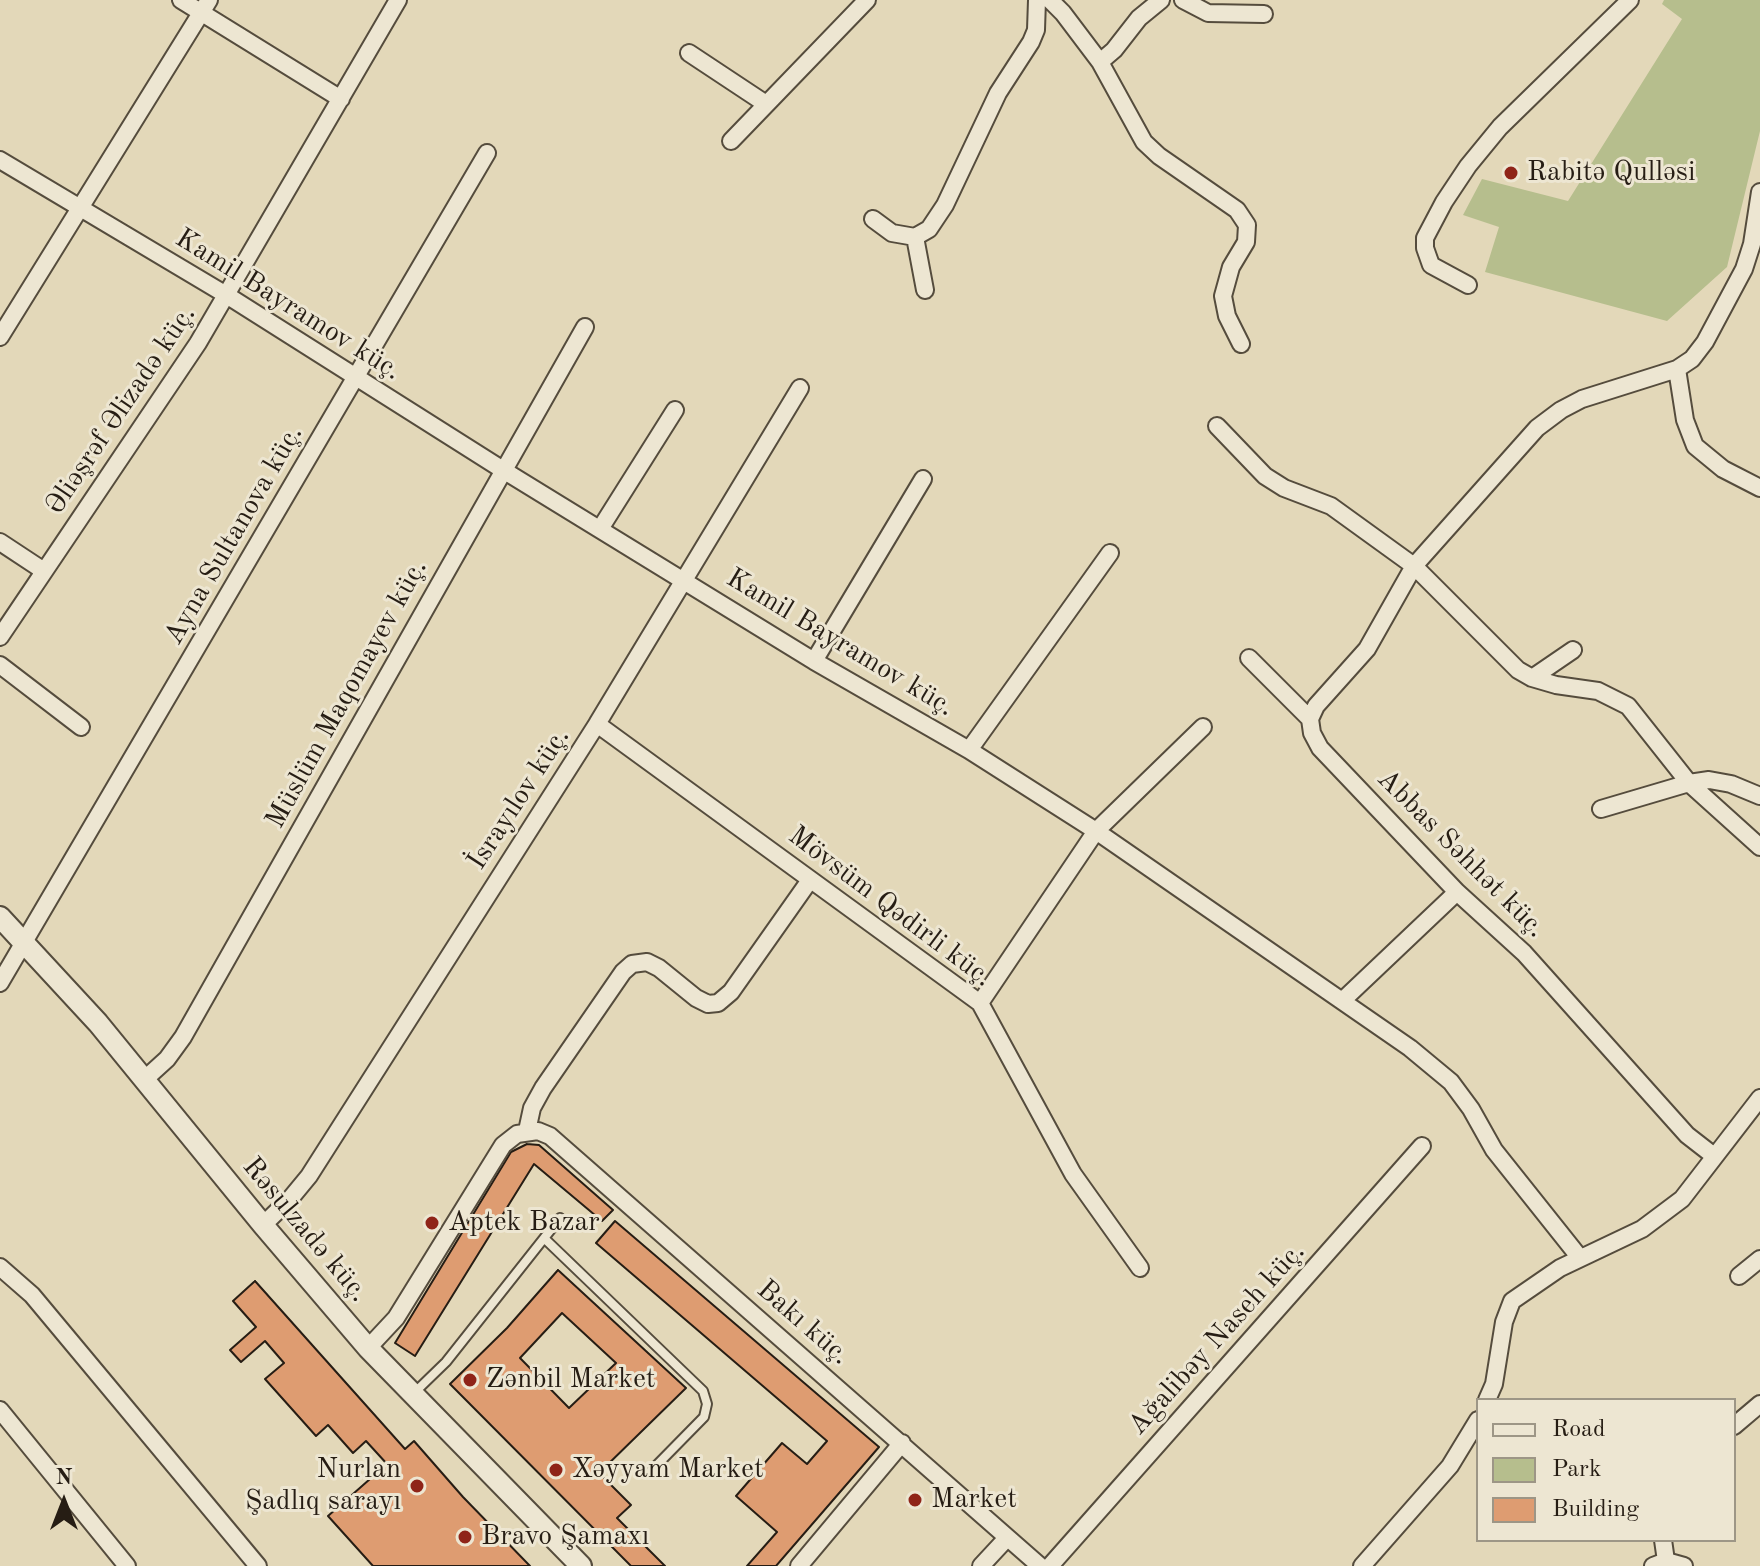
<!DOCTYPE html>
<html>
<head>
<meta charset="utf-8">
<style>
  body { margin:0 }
  #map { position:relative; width:1760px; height:1566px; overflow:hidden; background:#e3d8b9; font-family:"Old Standard TT",serif }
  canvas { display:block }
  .legend { position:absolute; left:1476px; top:1398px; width:260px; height:144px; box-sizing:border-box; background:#ede6d2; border:2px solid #9d9686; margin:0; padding:10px 14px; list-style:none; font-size:24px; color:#261d14 }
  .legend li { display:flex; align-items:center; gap:16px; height:40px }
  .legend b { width:40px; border:2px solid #9d9686 }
  .north { position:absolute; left:24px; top:1462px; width:80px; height:80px; -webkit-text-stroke:6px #ede6d2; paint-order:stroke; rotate:0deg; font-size:22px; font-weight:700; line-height:32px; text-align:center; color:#261d14 }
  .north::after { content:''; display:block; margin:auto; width:28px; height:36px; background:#261d14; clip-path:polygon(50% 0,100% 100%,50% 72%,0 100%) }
</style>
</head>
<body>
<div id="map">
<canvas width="1760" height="1566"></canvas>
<ul class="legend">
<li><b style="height:10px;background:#ede6d2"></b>Road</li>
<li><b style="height:22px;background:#b6be8d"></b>Park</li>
<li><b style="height:22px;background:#de9c71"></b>Building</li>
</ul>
<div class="north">N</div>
</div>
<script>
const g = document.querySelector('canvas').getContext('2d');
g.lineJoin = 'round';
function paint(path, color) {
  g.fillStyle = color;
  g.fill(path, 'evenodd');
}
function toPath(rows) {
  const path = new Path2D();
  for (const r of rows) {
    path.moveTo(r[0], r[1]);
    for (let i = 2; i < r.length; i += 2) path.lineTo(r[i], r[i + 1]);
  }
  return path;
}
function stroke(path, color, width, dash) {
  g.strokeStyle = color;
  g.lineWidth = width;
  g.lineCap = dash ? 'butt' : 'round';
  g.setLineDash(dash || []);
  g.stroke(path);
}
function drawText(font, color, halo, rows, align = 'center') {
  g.font = font + ' "Old Standard TT",serif';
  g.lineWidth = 6;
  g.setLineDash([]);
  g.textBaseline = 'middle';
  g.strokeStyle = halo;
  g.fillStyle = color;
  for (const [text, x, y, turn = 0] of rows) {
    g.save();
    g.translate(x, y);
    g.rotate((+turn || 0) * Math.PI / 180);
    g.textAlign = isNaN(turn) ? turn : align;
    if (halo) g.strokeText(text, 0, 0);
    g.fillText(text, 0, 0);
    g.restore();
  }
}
paint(toPath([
  [1664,0,1760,0,1760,131,1727,267,1667,321,1485,272,1499,227,1463,215,1482,179,1568,201,1682,19,1662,4]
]), '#b6be8d');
const building = toPath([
  [527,1144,539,1145,613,1210,602,1221,534,1164,415,1356,395,1343,511,1152,527,1144],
  [615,1221,879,1447,776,1566,747,1566,777,1532,736,1496,782,1443,807,1464,827,1441,596,1243,615,1221],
  [558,1270,686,1388,599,1473,631,1505,617,1518,665,1566,631,1566,450,1384,507,1328,558,1270],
  [562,1313,616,1363,569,1408,520,1358,562,1313],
  [255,1281,405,1449,414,1441,463,1497,530,1566,373,1566,328,1516,387,1464,366,1441,353,1453,328,1425,316,1436,265,1379,284,1363,265,1341,241,1362,230,1350,256,1327,233,1301,255,1281]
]);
paint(building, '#de9c71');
stroke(building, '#261d14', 2);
const service = toPath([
  [545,1239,703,1391,707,1404,704,1417,649,1473],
  [413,1394,446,1362,560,1218]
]);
const minor = toPath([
  [181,0,341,99],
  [1050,0,1063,13,1100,62,1144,142,1159,156,1237,210,1247,225,1246,242,1231,267,1223,296,1227,316,1241,344],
  [1183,0,1208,13,1264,14],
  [689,53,766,104],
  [1100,62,1114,50,1139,18,1161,0],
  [731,141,867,0],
  [0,160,228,296,503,470,814,661,969,750,1096,831,1410,1048,1451,1082,1471,1109,1494,1150,1580,1258],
  [873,219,892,233,915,237,929,229,945,205,998,93,1031,42,1036,30,1037,0],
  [915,237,925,290],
  [1468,285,1431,265,1425,248,1425,238,1444,202,1468,166,1500,127,1630,0],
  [0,337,209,0],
  [1677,369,1685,420,1695,446,1723,469,1760,488],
  [1217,426,1265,476,1284,488,1331,506,1414,566,1518,670,1532,678,1556,685,1598,691,1628,706,1689,783,1760,847],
  [600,529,675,410],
  [0,542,44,571],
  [0,637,198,343,398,0],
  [1249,658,1310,719],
  [814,661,923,479],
  [0,665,81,727],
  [1532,678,1573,650],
  [597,724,980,1003,1073,1174,1140,1268],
  [969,750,1110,553],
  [1601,809,1689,783,1709,780,1731,784,1760,796],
  [0,983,487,153],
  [1342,1001,1457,892],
  [980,1003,1096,831,1203,727],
  [145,1079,167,1059,183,1037,585,327],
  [527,1131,532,1108,543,1088,623,972,632,964,647,962,659,968,696,998,708,1004,718,1003,731,992,810,880],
  [1714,1156,1687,1135,1524,953,1457,892,1320,748,1312,733,1310,719,1316,706,1367,649,1414,566,1537,428,1561,410,1582,399,1677,369,1692,359,1705,342,1744,269,1752,244,1760,192],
  [263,1225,290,1199,309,1176,597,724,800,388],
  [0,1267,32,1295,258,1566],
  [1739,1276,1760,1259],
  [368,1348,396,1318,503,1145,517,1134,538,1131,550,1136,1040,1566],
  [1487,1400,1494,1384,1504,1322,1512,1301,1560,1268,1642,1229,1682,1199,1760,1098],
  [0,1410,127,1566],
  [1734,1426,1760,1404],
  [1663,1540,1666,1561],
  [799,1566,902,1443],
  [981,1566,1007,1538],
  [1050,1566,1422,1146],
  [1362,1566,1450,1466,1478,1420],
  [1653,1566,1666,1561,1684,1566]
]);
const tertiary = toPath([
  [0,917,98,1023,263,1225,368,1348,581,1566]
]);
stroke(service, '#554c3d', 12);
stroke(minor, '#554c3d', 20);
stroke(tertiary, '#554c3d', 24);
stroke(service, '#ede6d2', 8);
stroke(minor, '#ede6d2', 16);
stroke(tertiary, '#ede6d2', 20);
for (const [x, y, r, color] of [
  [1511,173,8,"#8f2418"],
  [432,1223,8,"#8f2418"],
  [470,1380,8,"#8f2418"],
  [556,1470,8,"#8f2418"],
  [417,1486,8,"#8f2418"],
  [915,1500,8,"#8f2418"],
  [465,1537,8,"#8f2418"]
]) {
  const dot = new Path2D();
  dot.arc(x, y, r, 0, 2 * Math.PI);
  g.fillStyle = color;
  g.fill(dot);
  stroke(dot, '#ede6d2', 3);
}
drawText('28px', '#261d14', '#ede6d2', [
  ["Rabitə Qulləsi",1527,173],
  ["Aptek Bazar",448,1223],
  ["Zənbil Market",486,1380],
  ["Nurlan",401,1470,"right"],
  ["Şadlıq sarayı",401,1502,"right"],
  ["Xəyyam Market",572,1470],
  ["Market",931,1500],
  ["Bravo Şamaxı",481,1537]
], 'left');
drawText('28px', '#261d14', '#ede6d2', [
  ["Kamil Bayramov küç.",288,305,32],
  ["Əliəşrəf Əlizadə küç.",121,410,-56],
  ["Ayna Sultanova küç.",234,535,-60],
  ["Kamil Bayramov küç.",840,643,31],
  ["Müslüm Maqomayev küç.",347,694,-61],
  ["İsrayılov küç.",519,799,-57],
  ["Abbas Səhhət küç.",1461,854,45],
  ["Mövsüm Qədirli küç.",890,907,37],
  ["Rəsulzadə küç.",305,1230,50],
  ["Bakı küç.",803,1323,41],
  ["Ağalibəy Naseh küç.",1217,1339,-48]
]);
</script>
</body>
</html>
